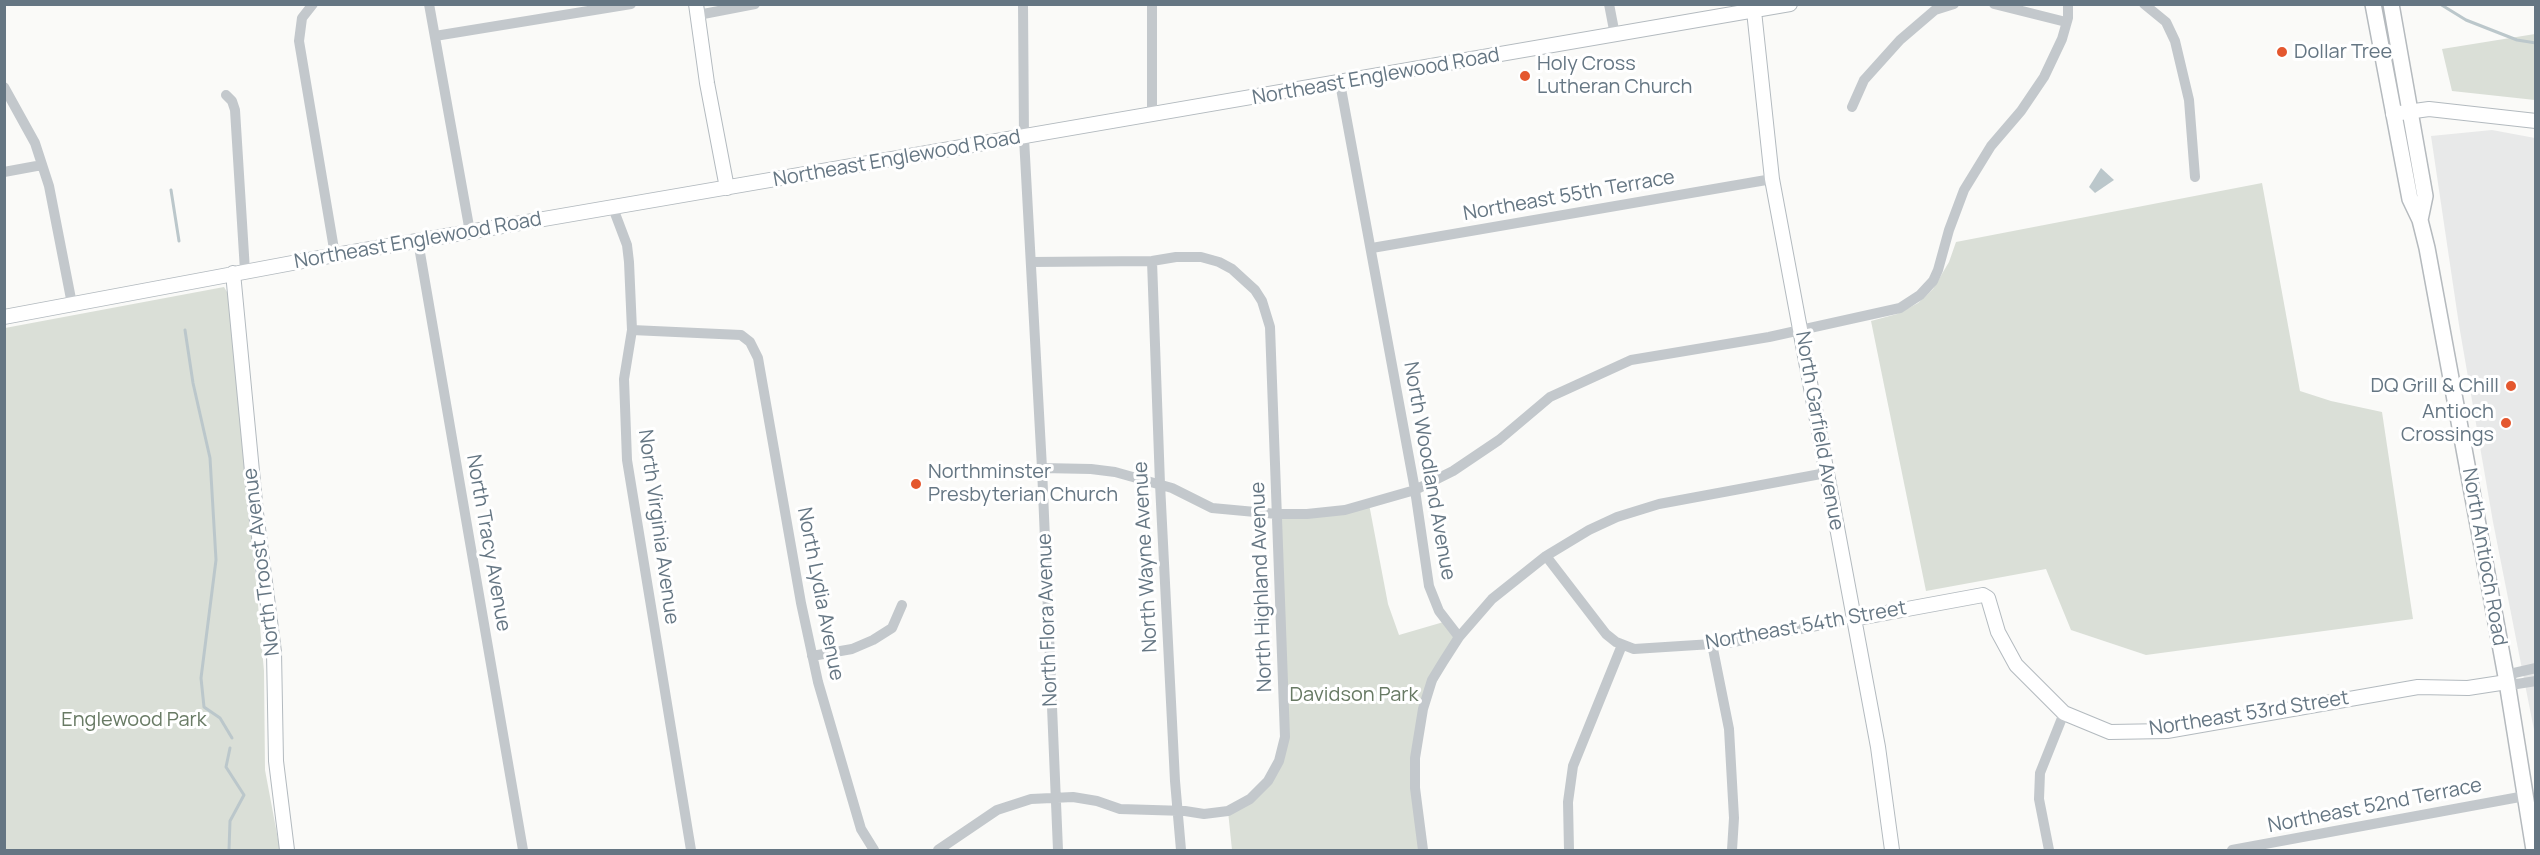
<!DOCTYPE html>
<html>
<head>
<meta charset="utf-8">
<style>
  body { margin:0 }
  #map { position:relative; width:2540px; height:855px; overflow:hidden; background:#fafaf8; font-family:Manrope,sans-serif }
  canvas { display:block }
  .frame { position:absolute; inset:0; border:6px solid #657683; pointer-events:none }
</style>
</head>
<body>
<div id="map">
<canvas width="2540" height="855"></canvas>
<div class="frame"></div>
</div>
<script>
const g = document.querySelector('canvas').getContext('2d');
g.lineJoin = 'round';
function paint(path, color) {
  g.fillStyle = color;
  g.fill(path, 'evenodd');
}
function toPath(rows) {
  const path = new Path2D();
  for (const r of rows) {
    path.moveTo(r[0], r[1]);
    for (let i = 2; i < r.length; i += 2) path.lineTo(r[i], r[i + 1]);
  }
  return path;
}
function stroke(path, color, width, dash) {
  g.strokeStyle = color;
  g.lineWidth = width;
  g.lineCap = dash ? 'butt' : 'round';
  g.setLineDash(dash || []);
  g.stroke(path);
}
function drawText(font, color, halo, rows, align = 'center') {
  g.font = font + ' Manrope,sans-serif';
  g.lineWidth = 6;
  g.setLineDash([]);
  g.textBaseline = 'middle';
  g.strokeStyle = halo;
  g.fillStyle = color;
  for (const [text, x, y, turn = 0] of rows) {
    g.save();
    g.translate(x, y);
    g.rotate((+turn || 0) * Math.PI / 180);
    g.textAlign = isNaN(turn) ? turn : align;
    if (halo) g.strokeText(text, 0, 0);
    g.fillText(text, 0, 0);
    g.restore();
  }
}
paint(toPath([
  [2492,130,2535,138,2535,735,2493,522,2459,325,2431,136]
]), '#e8e9e9');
paint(toPath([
  [2535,34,2535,100,2452,91,2442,49],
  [2262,183,2300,391,2331,401,2382,412,2413,619,2146,655,2071,630,2046,569,1926,591,1871,321,1897,314,1918,303,1933,289,1949,262,1956,242],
  [224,287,230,297,264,671,265,770,280,850,5,850,5,328],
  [1369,504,1388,604,1399,635,1447,621,1459,637,1423,709,1415,788,1424,850,1232,850,1228,811,1250,799,1279,761,1284,713,1277,514]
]), '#dadfd7');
paint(toPath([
  [2101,168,2114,180,2095,193,2089,187]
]), '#bbc7cb');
stroke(toPath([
  [2440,4,2466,20,2517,40,2536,43],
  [171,190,179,241],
  [185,330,193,383,210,458,216,560,201,678,204,707,220,718,232,738],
  [229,850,230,821,244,795,226,767,230,748]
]), '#bbc7cb', 3);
const secondary = toPath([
  [696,4,707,83,727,188],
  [1754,11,1772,179,1878,747,1892,850],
  [2393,114,2429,109,2536,121],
  [233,273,256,513,274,652,276,761,287,850],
  [4,317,335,255,1790,4],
  [1853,619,1983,595,1988,598,1998,632,2016,665,2064,713,2110,732,2167,731,2418,687,2468,688,2507,682]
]);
const primary = toPath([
  [2373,4,2410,199,2420,220,2427,248,2507,682,2534,850],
  [2391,4,2425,196,2420,220]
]);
stroke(secondary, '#b3babf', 16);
stroke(primary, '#b5babe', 18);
stroke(toPath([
  [313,4,302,18,299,41,335,255],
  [429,4,470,232],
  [1023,4,1024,138,1042,468,1058,850],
  [1152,4,1152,115],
  [1609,4,1615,35],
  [1994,4,2066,22],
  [2144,4,2166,22,2175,41,2189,100,2195,177],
  [698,15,755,4],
  [435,36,631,4],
  [1340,83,1415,490,1429,586,1439,611,1459,637],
  [4,87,35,143,49,186,72,304],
  [226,95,232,101,235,110,245,271],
  [1852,107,1864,80,1900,40,1935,10,1954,4],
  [4,172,42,165],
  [613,208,627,245,629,262,632,330,624,379,627,460,691,850],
  [418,241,523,850],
  [1372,248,1772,179],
  [1152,261,1160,484,1175,781,1181,850],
  [632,330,741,335,750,342,758,358,801,603,818,682,861,829,874,850],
  [1042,468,1091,469,1115,472,1172,488,1212,508,1277,514,1307,514,1345,510,1415,490,1453,471,1499,440,1550,397,1631,360,1769,337,1900,308,1920,295,1933,281,1938,270,1949,230,1964,190,1991,146,2021,111,2044,77,2062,39,2068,18,2068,4],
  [1546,556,1606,634,1616,642,1634,649,1728,643,1853,619],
  [1712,644,1729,729,1734,818,1732,850],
  [812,656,852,649,873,640,892,628,902,605],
  [2536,668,2514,673,2507,682,2517,684,2536,681],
  [938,850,997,810,1031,799,1073,797,1097,801,1120,809,1185,811,1204,814,1228,811,1250,799,1268,781,1279,761,1285,737,1270,327,1262,301,1255,290,1232,269,1219,262,1201,257,1176,257,1152,261,1031,262],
  [1423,850,1415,788,1415,758,1423,709,1432,680,1443,662,1459,637,1492,599,1546,556,1589,530,1617,517,1659,504,1826,473],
  [1569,850,1568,802,1573,766,1622,645],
  [2049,850,2039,799,2040,773,2064,713],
  [2232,850,2525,796]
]), '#c3c8cc', 10);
stroke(secondary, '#fff', 14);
stroke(primary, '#fff', 15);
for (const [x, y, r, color] of [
  [2282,52,6,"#e4572e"],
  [1525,76,6,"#e4572e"],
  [2511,386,6,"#e4572e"],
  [2506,423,6,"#e4572e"],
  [916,484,6,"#e4572e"]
]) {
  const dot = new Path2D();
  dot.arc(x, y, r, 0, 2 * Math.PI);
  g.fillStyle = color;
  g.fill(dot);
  stroke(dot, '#fff', 2);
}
drawText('20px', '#657683', '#fff', [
  ["Dollar Tree",2294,52],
  ["Holy Cross",1537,64],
  ["Lutheran Church",1537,87],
  ["DQ Grill & Chill",2499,386,"right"],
  ["Antioch",2494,412,"right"],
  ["Crossings",2494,435,"right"],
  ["Northminster",928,472],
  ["Presbyterian Church",928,495]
], 'left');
drawText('20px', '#657683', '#fff', [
  ["Northeast Englewood Road",1376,77,-10],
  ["Northeast Englewood Road",897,159,-10],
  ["Northeast 55th Terrace",1569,196,-10],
  ["Northeast Englewood Road",418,241,-10],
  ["North Garfield Avenue",1819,431,80],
  ["North Woodland Avenue",1429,471,80],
  ["North Virginia Avenue",658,527,82],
  ["North Tracy Avenue",488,543,80],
  ["North Wayne Avenue",1146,557,-93],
  ["North Antioch Road",2484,557,80],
  ["North Troost Avenue",262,562,-97],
  ["North Highland Avenue",1262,587,-92],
  ["North Lydia Avenue",820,594,79],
  ["North Flora Avenue",1048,620,-92],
  ["Northeast 54th Street",1806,626,-10],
  ["Northeast 53rd Street",2249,714,-9],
  ["Northeast 52nd Terrace",2375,806,-11]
]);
drawText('20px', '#687a64', '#fff', [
  ["Davidson Park",1354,695],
  ["Englewood Park",134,720]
]);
</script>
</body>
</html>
